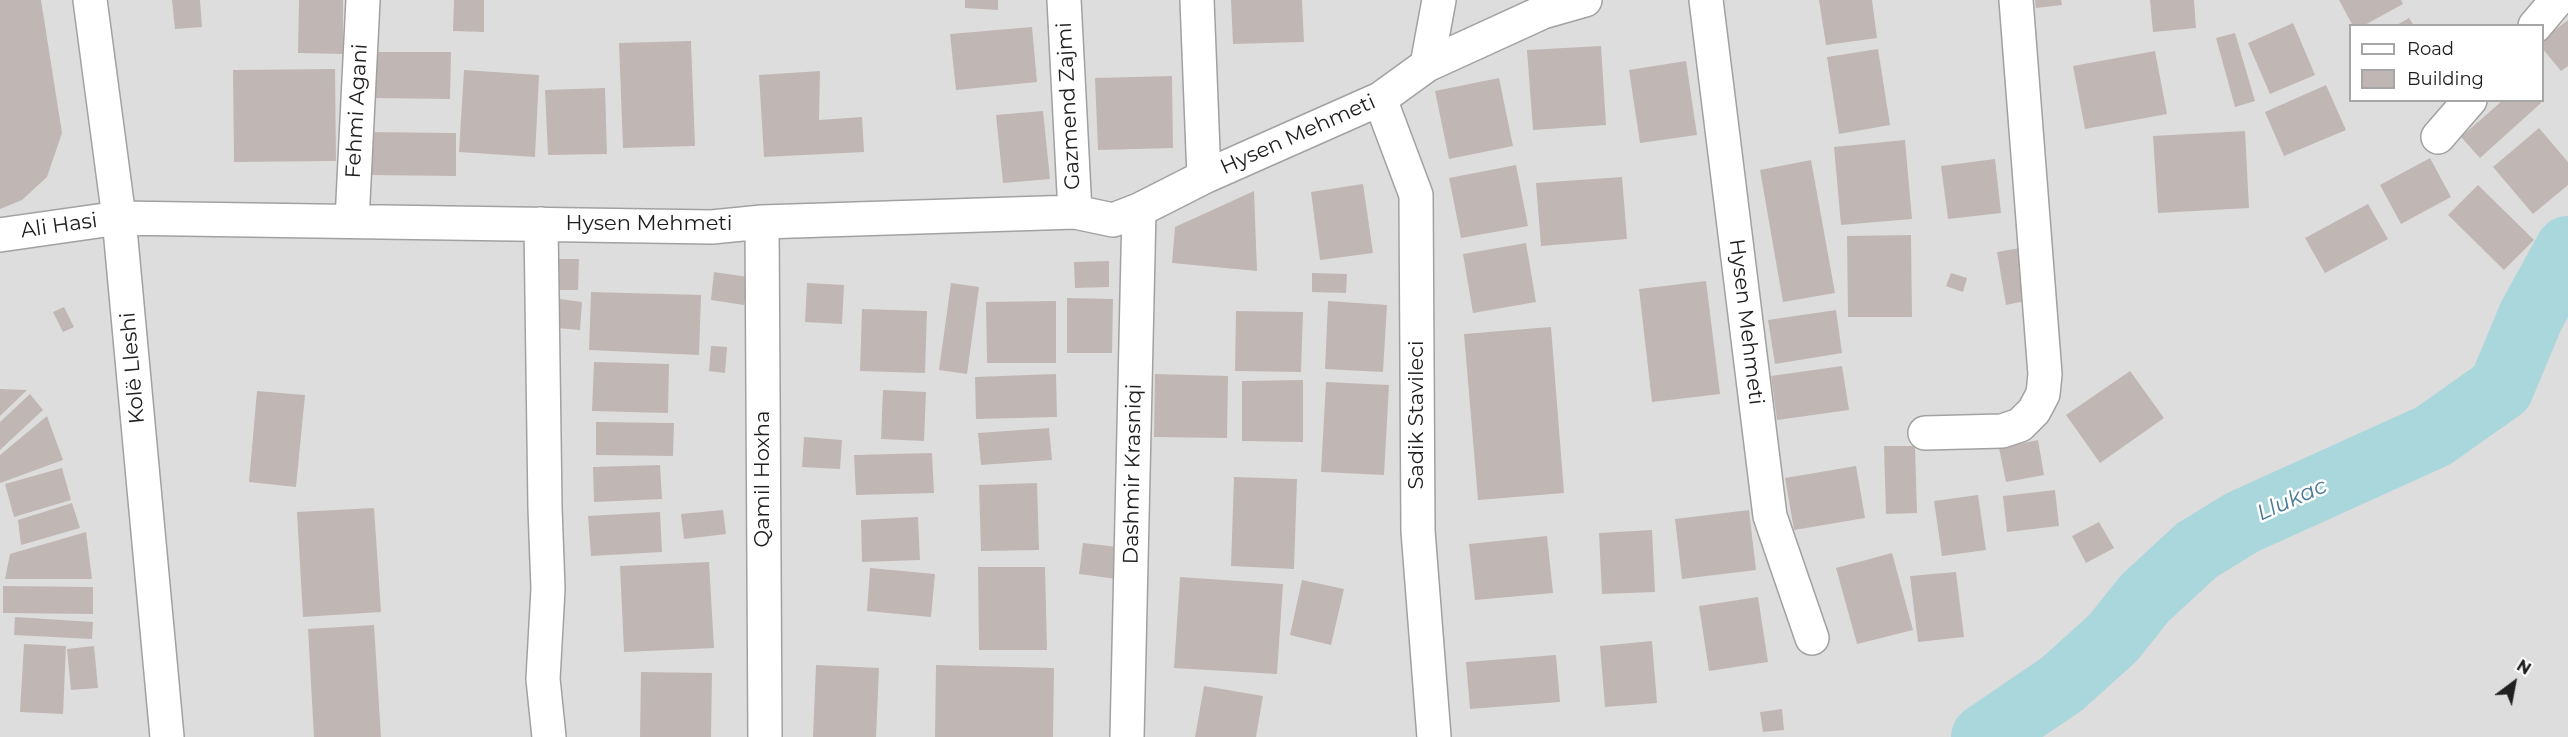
<!DOCTYPE html>
<html>
<head>
<meta charset="utf-8">
<style>
  body { margin:0 }
  #map { position:relative; width:2568px; height:737px; overflow:hidden; background:#f0ece7; font-family:Montserrat,sans-serif }
  canvas { display:block }
  .legend { position:absolute; left:2349px; top:24px; width:195px; height:78px; box-sizing:border-box; background:#fff; border:2px solid #a6a6a6; margin:0; padding:8px 10px; list-style:none; font-size:18px; color:#202020 }
  .legend li { display:flex; align-items:center; gap:12px; height:30px }
  .legend b { width:30px; border:2px solid #a6a6a6 }
  .north { position:absolute; left:2484px; top:653px; width:60px; height:60px; -webkit-text-stroke:4px #fff; paint-order:stroke; rotate:32deg; font-size:16px; font-weight:700; line-height:24px; text-align:center; color:#202020 }
  .north::after { content:''; display:block; margin:auto; width:21px; height:27px; background:#202020; clip-path:polygon(50% 0,100% 100%,50% 72%,0 100%) }
</style>
</head>
<body>
<div id="map">
<canvas width="2568" height="737"></canvas>
<ul class="legend">
<li><b style="height:8px;background:#fff"></b>Road</li>
<li><b style="height:16px;background:#c0b7b4"></b>Building</li>
</ul>
<div class="north">N</div>
</div>
<script>
const g = document.querySelector('canvas').getContext('2d');
g.lineJoin = 'round';
function paint(path, color) {
  g.fillStyle = color;
  g.fill(path, 'evenodd');
}
function toPath(rows) {
  const path = new Path2D();
  for (const r of rows) {
    path.moveTo(r[0], r[1]);
    for (let i = 2; i < r.length; i += 2) path.lineTo(r[i], r[i + 1]);
  }
  return path;
}
function stroke(path, color, width, dash) {
  g.strokeStyle = color;
  g.lineWidth = width;
  g.lineCap = dash ? 'butt' : 'round';
  g.setLineDash(dash || []);
  g.stroke(path);
}
function drawText(font, color, halo, rows, align = 'center') {
  g.font = font + ' Montserrat,sans-serif';
  g.lineWidth = 5;
  g.setLineDash([]);
  g.textBaseline = 'middle';
  g.strokeStyle = halo;
  g.fillStyle = color;
  for (const [text, x, y, turn = 0] of rows) {
    g.save();
    g.translate(x, y);
    g.rotate((+turn || 0) * Math.PI / 180);
    g.textAlign = isNaN(turn) ? turn : align;
    if (halo) g.strokeText(text, 0, 0);
    g.fillText(text, 0, 0);
    g.restore();
  }
}
paint(toPath([
  [0,0,2568,0,2568,737,0,737],
  [2350,26,2542,26,2542,100,2350,100]
]), '#dedddd');
stroke(toPath([
  [1984,737,2062,684,2113,638,2145,598,2197,550,2243,522,2433,436,2501,388,2531,316,2568,249]
]), '#aad7db', 66);
paint(toPath([
  [0,0,41,0,62,133,47,177,22,200,0,209],
  [172,0,200,0,202,27,175,29],
  [299,0,343,0,343,54,298,53],
  [454,0,484,0,484,32,453,31],
  [965,0,998,0,998,10,965,8],
  [1231,0,1302,0,1304,42,1233,44],
  [1819,0,1872,0,1877,38,1826,45],
  [2035,0,2061,0,2062,5,2036,8],
  [2150,0,2194,0,2196,28,2153,32],
  [2339,0,2401,0,2403,4,2363,26,2353,26],
  [2409,18,2414,26,2395,26],
  [2568,20,2568,66,2561,71,2542,48,2542,40],
  [2293,23,2315,75,2270,94,2248,43],
  [1032,27,1037,82,956,90,950,34],
  [2235,33,2255,101,2235,107,2216,38],
  [691,41,695,146,623,148,619,43],
  [1601,46,1606,125,1533,130,1527,50],
  [1878,49,1890,125,1839,134,1827,57],
  [2155,51,2167,114,2085,129,2073,66],
  [374,52,451,52,450,99,374,98],
  [1686,61,1697,135,1640,143,1629,70],
  [335,69,336,161,234,162,233,70],
  [464,70,539,75,535,157,459,152],
  [820,71,819,120,862,117,864,152,764,157,759,75],
  [1172,76,1173,148,1098,150,1095,78],
  [1499,78,1513,146,1449,159,1435,91],
  [2326,85,2346,130,2284,156,2265,112],
  [605,88,607,154,548,155,545,90],
  [2503,100,2539,100,2541,103,2480,158,2461,137],
  [1043,111,1050,179,1003,183,996,115],
  [2539,128,2568,162,2568,185,2533,214,2493,167],
  [2245,131,2249,208,2158,213,2153,136],
  [367,132,456,133,456,176,367,175],
  [1905,140,1912,219,1841,225,1834,147],
  [2430,158,2451,197,2401,224,2380,185],
  [1995,159,2001,213,1948,219,1941,166],
  [1811,160,1835,293,1783,302,1760,170],
  [1516,165,1528,226,1461,238,1449,178],
  [1622,177,1627,239,1541,246,1536,183],
  [1363,184,1373,253,1320,260,1311,192],
  [2478,185,2534,240,2504,270,2448,215],
  [1254,191,1257,271,1172,263,1175,227],
  [2368,204,2388,239,2325,273,2305,238],
  [1911,235,1912,317,1848,317,1847,236],
  [1526,243,1536,302,1473,313,1463,254],
  [2020,248,2030,300,2006,305,1997,252],
  [553,259,579,259,578,290,552,290],
  [1109,261,1109,287,1075,288,1074,262],
  [714,272,748,277,744,305,711,300],
  [1312,273,1347,274,1346,293,1312,292],
  [1951,273,1967,278,1963,292,1946,286],
  [1706,281,1720,394,1652,402,1639,289],
  [807,283,844,285,842,324,805,322],
  [951,283,979,287,967,374,939,370],
  [591,292,701,295,699,355,589,350],
  [1067,298,1113,299,1112,353,1067,353],
  [560,299,582,302,580,330,557,328],
  [1056,301,1056,363,987,363,986,302],
  [1328,301,1387,305,1383,372,1325,369],
  [64,307,74,327,63,332,53,312],
  [862,309,927,311,925,373,860,371],
  [1836,310,1842,353,1775,364,1768,320],
  [1236,311,1303,312,1301,372,1235,371],
  [1551,327,1564,493,1478,500,1464,334],
  [711,346,727,347,725,373,709,371],
  [594,362,669,364,668,413,592,411],
  [1842,366,1849,410,1777,420,1771,376],
  [2130,371,2164,418,2100,463,2066,415],
  [1056,374,1057,417,976,419,975,377],
  [1155,374,1228,376,1227,438,1154,437],
  [1303,380,1303,442,1242,441,1242,381],
  [1326,382,1389,385,1384,475,1321,472],
  [0,389,27,390,0,416],
  [883,390,926,392,924,441,881,439],
  [257,391,305,395,296,487,249,482],
  [30,394,43,410,0,450,0,422],
  [47,416,63,460,0,483,0,455],
  [596,422,674,423,673,456,596,455],
  [1049,428,1052,460,981,465,978,433],
  [804,437,842,440,840,469,802,467],
  [2038,440,2044,475,2006,482,1999,448],
  [1884,446,1915,446,1917,513,1886,514],
  [932,453,934,493,856,495,854,455],
  [660,465,662,499,594,502,593,467],
  [1856,466,1865,518,1794,530,1785,478],
  [62,468,71,500,14,517,5,484],
  [1234,477,1297,479,1294,569,1231,566],
  [1037,483,1039,550,981,551,979,485],
  [2055,490,2059,526,2007,532,2003,496],
  [1978,495,1986,550,1942,556,1934,501],
  [72,503,80,528,21,545,18,520],
  [374,508,381,612,303,617,297,512],
  [723,510,726,534,684,539,681,514],
  [1749,510,1756,570,1682,579,1675,519],
  [660,512,662,552,591,556,588,516],
  [918,517,920,560,862,562,861,520],
  [2099,522,2114,548,2086,563,2072,536],
  [1652,530,1655,592,1602,594,1599,533],
  [86,532,92,579,5,579,10,554],
  [1547,536,1553,593,1475,600,1469,544],
  [1083,543,1127,548,1124,580,1079,574],
  [1892,553,1913,630,1857,644,1836,568],
  [709,562,714,648,624,652,620,566],
  [978,567,1045,567,1047,650,979,650],
  [870,568,935,574,931,617,867,611],
  [1956,572,1964,637,1918,642,1910,576],
  [1180,577,1283,584,1277,674,1174,668],
  [1302,580,1344,589,1331,645,1290,635],
  [3,586,93,587,93,614,3,613],
  [1758,597,1768,662,1709,671,1699,606],
  [15,617,93,622,92,639,14,635],
  [374,625,381,737,314,737,308,629],
  [1652,641,1657,703,1605,707,1600,646],
  [24,644,66,646,63,714,20,712],
  [94,646,98,688,71,690,67,649],
  [1556,655,1560,702,1470,709,1466,662],
  [816,665,879,668,876,737,813,737],
  [936,665,1054,668,1053,737,935,737],
  [641,672,712,673,711,737,640,737],
  [1204,686,1263,696,1256,737,1195,737],
  [1782,709,1784,730,1763,732,1760,712]
]), '#c0b7b4');
const minor = toPath([
  [90,0,119,218,167,737],
  [1064,0,1075,212],
  [1197,0,1204,177],
  [1706,0,1770,516,1812,638],
  [2535,26,2557,0],
  [1427,65,1439,0],
  [1380,99,1416,195,1418,531,1434,737],
  [2438,137,2470,100],
  [352,221,363,0],
  [762,222,765,737],
  [541,224,545,508,548,589,543,679,549,737],
  [0,235,119,218,712,227,762,222,1075,212,1113,220,1139,210,1204,177,1380,99,1427,65,1543,12,1585,0],
  [1925,433,2002,431,2020,425,2034,411,2043,394,2045,374,2016,0],
  [1127,737,1139,210]
]);
stroke(minor, '#a1a1a1', 36);
stroke(minor, '#fff', 33);
drawText('21px', '#202020', '#fff', [
  ["Gazmend Zajmi",1069,106,-93],
  ["Fehmi Agani",357,111,-87],
  ["Hysen Mehmeti",1298,135,-24],
  ["Hysen Mehmeti",649,224],
  ["Ali Hasi",59,226,-8],
  ["Hysen Mehmeti",1746,322,83],
  ["Kolë Lleshi",133,368,-95],
  ["Sadik Stavileci",1417,415,-90],
  ["Dashmir Krasniqi",1133,474,-89],
  ["Qamil Hoxha",763,479,-90]
]);
drawText('italic 22px', '#477994', '#fff', [
  ["Llukac",2292,500,-24]
]);
</script>
</body>
</html>
